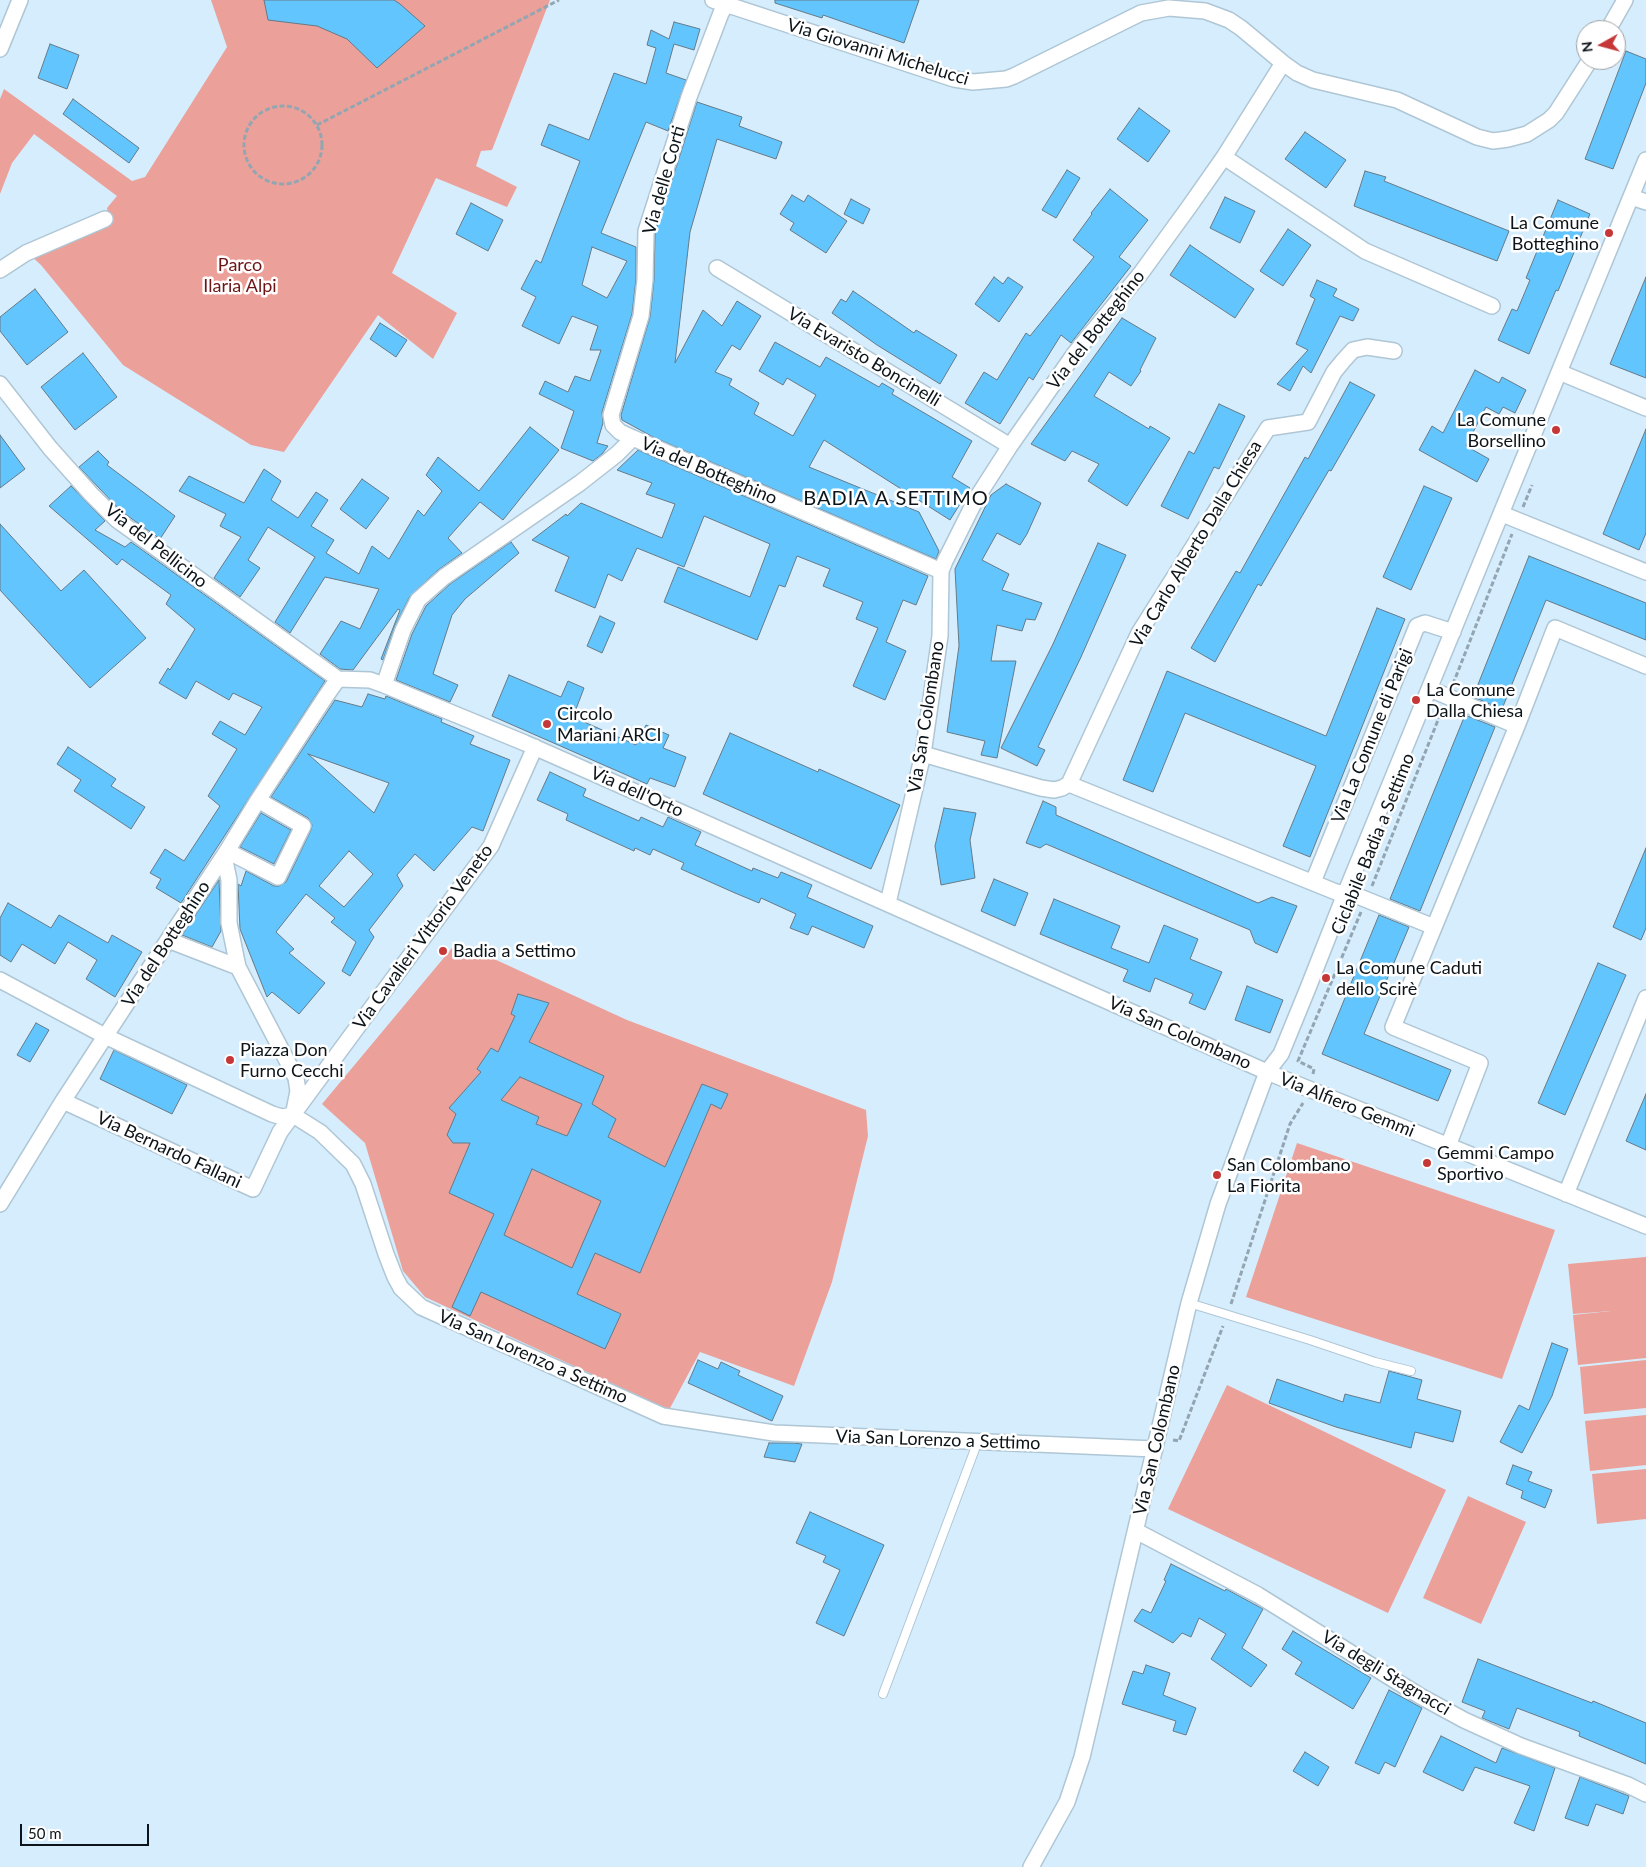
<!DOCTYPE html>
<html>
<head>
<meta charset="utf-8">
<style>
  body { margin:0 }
  #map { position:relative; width:1646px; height:1867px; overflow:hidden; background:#d6edfd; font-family:Lato,sans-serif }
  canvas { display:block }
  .north { position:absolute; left:1576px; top:20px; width:50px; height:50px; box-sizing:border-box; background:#fff; border:1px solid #9ea1a3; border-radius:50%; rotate:263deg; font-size:14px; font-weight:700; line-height:20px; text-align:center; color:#0c1419 }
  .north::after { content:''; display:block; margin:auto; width:18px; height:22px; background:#c63737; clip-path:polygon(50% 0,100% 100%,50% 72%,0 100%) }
  .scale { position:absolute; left:20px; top:1824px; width:129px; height:22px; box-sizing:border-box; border:2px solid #0c1419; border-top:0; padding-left:6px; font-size:15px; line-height:18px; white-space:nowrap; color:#0c1419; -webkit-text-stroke:4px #fff; paint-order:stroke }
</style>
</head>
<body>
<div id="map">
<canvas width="1646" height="1867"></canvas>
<div class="north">N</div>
<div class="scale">50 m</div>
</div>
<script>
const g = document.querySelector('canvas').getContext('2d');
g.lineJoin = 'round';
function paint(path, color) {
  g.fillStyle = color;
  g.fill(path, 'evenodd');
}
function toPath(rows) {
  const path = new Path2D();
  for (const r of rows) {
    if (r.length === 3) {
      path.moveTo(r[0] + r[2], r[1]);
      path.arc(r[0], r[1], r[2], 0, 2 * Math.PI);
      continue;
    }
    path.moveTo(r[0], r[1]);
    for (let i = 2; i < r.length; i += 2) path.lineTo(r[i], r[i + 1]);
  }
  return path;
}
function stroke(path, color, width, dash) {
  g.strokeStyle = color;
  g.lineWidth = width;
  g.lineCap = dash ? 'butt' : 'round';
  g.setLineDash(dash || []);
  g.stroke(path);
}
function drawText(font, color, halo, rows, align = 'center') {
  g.font = font + ' Lato,sans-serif';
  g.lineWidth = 5;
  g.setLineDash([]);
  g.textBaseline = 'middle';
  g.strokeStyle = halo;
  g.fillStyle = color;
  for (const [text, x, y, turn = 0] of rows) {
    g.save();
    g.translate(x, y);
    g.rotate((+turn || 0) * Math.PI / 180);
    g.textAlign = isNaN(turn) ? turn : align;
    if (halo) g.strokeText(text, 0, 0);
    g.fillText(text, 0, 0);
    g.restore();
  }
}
paint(toPath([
  [211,0,550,0,492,150,481,151,476,166,517,187,507,207,436,178,392,273,457,313,433,359,378,315,284,452,251,445,123,365,41,265,30,255,109,220,107,208,117,196,34,134,12,163,0,194,0,99,4,89,132,181,145,177,227,47],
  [457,942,627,1020,866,1110,868,1136,832,1282,794,1386,700,1352,669,1410,425,1297,403,1271,365,1143,322,1104],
  [1297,1143,1555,1230,1502,1379,1246,1297],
  [1646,1257,1646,1358,1578,1365,1573,1315,1611,1311,1573,1314,1568,1264],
  [1646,1360,1646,1408,1584,1414,1580,1367],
  [1227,1385,1446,1490,1388,1613,1168,1509],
  [1646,1415,1646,1465,1590,1471,1585,1421],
  [1646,1469,1646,1519,1597,1524,1592,1474],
  [1468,1496,1526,1522,1481,1624,1423,1598]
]), '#eba099');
const building = toPath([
  [264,0,394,0,400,4,425,26,377,68,347,39,317,26,268,20,264,0],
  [775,0,919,0,904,43,823,15,822,18,775,3,775,0],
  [674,22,700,29,694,50,674,44,666,73,686,80,668,131,646,122,601,233,636,247,636,279,632,314,602,412,603,423,597,443,608,446,602,454,593,461,561,448,574,411,539,394,545,381,568,392,575,376,590,381,601,350,590,350,598,326,572,316,559,344,522,326,536,297,521,289,536,260,541,263,580,161,541,145,549,124,589,140,614,73,646,84,656,48,647,45,651,30,669,39,674,22],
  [592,247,627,261,607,298,582,285,592,247],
  [50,44,79,55,67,89,38,78,50,44],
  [1626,51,1646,59,1646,83,1613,169,1585,159,1626,51],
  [73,99,139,148,129,163,63,114,73,99],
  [697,102,742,117,739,126,782,142,776,159,717,139,690,232,675,363,703,310,722,326,737,301,761,316,740,350,732,345,715,372,732,379,729,385,759,403,754,414,793,436,816,395,787,378,783,385,759,371,775,342,820,367,826,357,879,387,882,383,894,390,892,394,972,441,952,477,970,488,950,520,824,440,809,467,919,512,939,551,936,559,653,437,622,420,621,415,650,317,654,280,655,233,697,102],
  [1139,108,1170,131,1148,162,1117,139,1139,108],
  [1305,132,1346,160,1326,188,1285,159,1305,132],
  [1067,170,1080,178,1056,218,1042,210,1067,170],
  [1365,171,1386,177,1384,181,1509,231,1497,261,1354,206,1365,171],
  [1110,189,1148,220,1119,257,1131,266,1071,343,1061,335,1033,380,1029,377,1000,424,965,403,984,372,997,380,1026,333,1030,336,1094,257,1073,240,1092,214,1091,213,1110,189],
  [792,195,804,202,808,195,847,221,826,253,790,230,794,223,780,214,792,195],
  [1225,197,1255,211,1240,243,1210,228,1225,197],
  [851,199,870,209,863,224,844,214,851,199],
  [1558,200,1590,214,1558,291,1556,290,1529,354,1498,340,1512,309,1517,311,1530,280,1526,278,1558,200],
  [471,203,503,220,488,251,456,234,471,203],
  [1288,229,1311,245,1283,286,1260,271,1288,229],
  [1190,245,1254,289,1235,318,1170,275,1190,245],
  [994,277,1003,284,1008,277,1023,287,999,322,975,304,994,277],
  [1646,277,1646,378,1610,364,1646,277],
  [1317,280,1337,289,1333,296,1359,309,1353,321,1340,316,1311,373,1303,366,1290,391,1277,384,1308,350,1296,344,1315,299,1310,296,1317,280],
  [35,289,68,332,27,365,0,331,0,317,35,289],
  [853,291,914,333,916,330,957,355,940,384,877,345,832,313,841,299,846,302,853,291],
  [1122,318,1156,338,1140,370,1141,371,1131,386,1109,372,1094,396,1149,429,1150,426,1170,438,1127,506,1088,481,1099,464,1072,451,1065,461,1031,444,1122,318],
  [380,323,407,340,396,357,370,339,380,323],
  [83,353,117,397,75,430,41,387,83,353],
  [1475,370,1499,383,1502,377,1526,390,1515,413,1503,407,1499,414,1486,407,1466,446,1489,459,1477,482,1419,450,1432,426,1443,433,1475,370],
  [1350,382,1375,395,1331,471,1329,470,1261,586,1258,584,1215,662,1191,648,1236,571,1240,573,1305,457,1308,459,1350,382],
  [1219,404,1245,416,1219,469,1214,467,1188,519,1161,506,1189,451,1194,454,1219,404],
  [530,427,559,450,503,520,480,502,448,538,462,553,438,570,410,596,395,626,383,660,381,659,400,610,398,609,353,670,340,669,320,654,341,621,360,629,379,589,325,577,290,633,275,622,315,557,268,527,248,560,260,568,240,597,214,578,241,537,220,526,226,514,179,491,189,476,244,503,264,469,281,481,271,500,298,518,316,492,328,500,311,526,334,540,326,553,359,574,372,546,389,559,418,510,424,516,442,491,426,475,438,457,479,491,530,427],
  [1646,429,1646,533,1639,550,1603,534,1646,429],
  [0,435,25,469,0,488,0,435],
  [638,450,928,576,916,605,903,600,886,642,906,651,885,700,853,686,878,628,856,619,863,602,823,586,830,569,797,556,785,587,779,585,757,640,664,602,678,567,750,597,770,544,704,516,684,567,637,548,622,581,608,574,595,608,555,591,569,557,532,540,566,514,567,516,581,503,662,538,675,504,646,494,652,483,617,470,638,450],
  [98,451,109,462,107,465,175,516,160,539,121,511,79,467,98,451],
  [362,479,389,498,366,529,340,509,362,479],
  [1006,484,1041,503,1027,534,1020,545,997,533,982,560,1009,574,1002,590,1042,603,1035,620,1026,619,1022,631,997,625,991,661,1016,661,997,758,981,755,985,741,947,732,959,646,955,569,991,495,1006,484],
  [71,486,105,521,95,530,125,547,131,542,325,681,181,903,156,888,161,879,150,873,165,849,184,861,220,806,208,796,237,749,212,734,220,721,245,735,262,707,233,693,229,700,196,681,186,699,159,683,168,668,170,670,195,629,166,604,171,595,122,559,117,565,49,506,71,486],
  [1424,486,1452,498,1411,590,1383,577,1424,486],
  [0,524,61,591,84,570,146,638,90,688,0,590,0,524],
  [511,542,519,553,465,599,452,615,433,674,458,685,450,702,396,680,412,634,426,606,450,584,511,542],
  [1098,543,1126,555,1081,657,1038,747,1045,750,1037,766,1001,748,1053,644,1098,543],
  [1529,556,1646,603,1646,640,1546,600,1502,709,1473,697,1529,556],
  [1377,608,1405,619,1310,857,1283,846,1316,766,1185,713,1153,792,1123,780,1167,671,1326,736,1377,608],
  [600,616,615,623,602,653,587,646,600,616],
  [509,675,561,697,568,681,584,688,573,717,636,745,646,725,669,735,663,748,686,757,675,787,650,778,647,784,492,716,509,675],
  [368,694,385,699,386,696,442,719,441,722,474,736,470,744,510,760,483,831,472,827,434,871,415,854,397,875,403,886,369,930,374,937,350,976,342,971,356,942,331,922,335,918,306,894,276,932,294,949,289,953,325,983,299,1014,272,992,267,997,240,929,238,884,241,886,246,871,274,886,279,886,286,882,311,830,312,825,308,818,271,797,335,700,362,707,368,694],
  [308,754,389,783,374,813,308,754],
  [349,851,373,874,344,907,319,886,349,851],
  [1465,715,1495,727,1420,911,1390,899,1465,715],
  [730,733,818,772,819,769,900,805,871,869,703,794,730,733],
  [68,747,116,779,111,786,145,807,131,829,74,791,81,780,57,764,68,747],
  [550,772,586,789,583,796,639,821,641,817,663,827,668,817,701,832,695,845,752,871,753,868,778,878,781,872,812,885,807,897,873,926,864,948,812,926,808,935,790,928,796,914,761,898,759,903,735,893,681,869,684,863,653,849,650,855,635,848,634,851,566,820,568,814,537,800,550,772],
  [1043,801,1056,807,1056,815,1258,903,1272,897,1297,906,1277,953,1255,943,1250,930,1046,844,1040,848,1026,843,1043,801],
  [944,808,976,813,970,840,975,878,941,885,935,846,944,808],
  [261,813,291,830,274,864,240,847,261,813],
  [1646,848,1646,928,1641,940,1613,927,1646,848],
  [994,879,1028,893,1015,926,981,911,994,879],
  [219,880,221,931,212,947,182,935,219,880],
  [1054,899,1120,926,1111,948,1149,963,1164,925,1198,939,1190,959,1222,972,1205,1010,1189,1003,1193,994,1155,978,1150,992,1123,981,1128,970,1040,934,1054,899],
  [8,903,51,928,59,915,108,943,112,935,142,952,115,997,86,979,97,960,68,942,55,964,22,944,11,962,0,955,0,918,8,903],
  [1379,915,1409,927,1364,1034,1451,1070,1438,1101,1322,1054,1379,915],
  [1598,963,1626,975,1565,1115,1538,1103,1598,963],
  [1247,986,1283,1000,1270,1033,1235,1020,1247,986],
  [518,994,549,1003,529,1042,604,1076,592,1104,616,1119,608,1137,665,1167,702,1084,728,1094,721,1109,711,1104,640,1273,595,1253,577,1294,621,1314,605,1349,481,1292,470,1316,452,1307,494,1214,449,1193,470,1143,453,1143,447,1135,456,1114,449,1108,481,1072,477,1069,491,1048,498,1052,515,1016,511,1014,518,994],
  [520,1077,582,1104,567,1136,536,1124,539,1117,501,1100,520,1077],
  [532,1169,601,1201,572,1268,504,1235,532,1169],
  [36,1023,49,1030,30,1062,17,1055,36,1023],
  [114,1050,187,1085,172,1114,100,1079,114,1050],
  [1646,1094,1646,1150,1626,1141,1646,1094],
  [1552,1343,1568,1349,1552,1396,1522,1453,1500,1442,1519,1405,1529,1410,1552,1343],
  [698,1360,718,1369,721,1362,740,1371,738,1375,783,1396,772,1421,688,1383,698,1360],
  [1389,1371,1422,1380,1417,1399,1461,1411,1453,1442,1415,1432,1411,1448,1336,1427,1269,1403,1277,1379,1343,1402,1345,1394,1380,1403,1389,1371],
  [769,1443,793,1443,802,1444,795,1462,764,1457,769,1443],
  [1513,1465,1532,1472,1528,1481,1552,1490,1545,1508,1521,1498,1523,1491,1506,1484,1513,1465],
  [810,1512,884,1545,844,1636,816,1623,840,1570,823,1562,826,1556,796,1543,810,1512],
  [1171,1564,1225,1591,1226,1589,1263,1609,1242,1648,1267,1665,1251,1687,1211,1659,1226,1634,1199,1618,1191,1637,1182,1633,1173,1643,1134,1621,1142,1609,1151,1613,1166,1581,1164,1580,1171,1564],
  [1293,1631,1371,1678,1353,1709,1295,1674,1302,1662,1282,1649,1293,1631],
  [1478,1659,1592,1703,1593,1701,1646,1723,1646,1764,1579,1736,1580,1732,1517,1708,1509,1729,1482,1718,1485,1711,1462,1702,1478,1659],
  [1146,1665,1170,1673,1163,1695,1196,1708,1186,1735,1173,1731,1176,1721,1122,1704,1133,1671,1143,1674,1146,1665],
  [1389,1690,1422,1708,1395,1767,1385,1762,1379,1774,1355,1763,1389,1690],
  [1441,1736,1496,1763,1502,1748,1555,1768,1534,1831,1514,1823,1530,1786,1475,1767,1463,1791,1423,1772,1441,1736],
  [1305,1752,1329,1767,1318,1786,1293,1771,1305,1752],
  [1580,1777,1629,1796,1623,1814,1596,1804,1588,1826,1565,1818,1580,1777]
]);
paint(building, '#62c5fe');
stroke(building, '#657a87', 1);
const lane = toPath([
  [1189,1303,1310,1340,1375,1362,1411,1371],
  [883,1694,978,1441]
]);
const street = toPath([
  [713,0,954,79,973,82,1006,79,1014,76,1141,13,1169,8,1205,11,1229,20,1241,28,1283,63,1297,73,1313,80,1397,100,1477,137,1493,141,1508,139,1527,134,1549,120,1556,113,1590,60],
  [1608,30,1625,0],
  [0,49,20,0],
  [1224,157,1365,251,1492,306],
  [1631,197,1646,202],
  [717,268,1010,446],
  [0,270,26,253,105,219],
  [1559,372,1646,408],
  [0,384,50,448,91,494,117,520,338,679],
  [633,438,620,432,613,425,611,415,641,316,645,280,646,231,689,97,721,13,729,0],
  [1502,514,1646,572],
  [338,679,370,680,384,685,525,743,1267,1072,1646,1226],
  [384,685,403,630,418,600,444,577,580,483,617,454,633,438,941,571],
  [1430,689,1517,726],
  [923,754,1041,788,1054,790,1062,788,1069,784,1139,633,1268,428,1308,422,1334,372,1343,361,1353,350,1367,347,1394,351],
  [1069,784,1336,892,1355,895,1434,927],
  [227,851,278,877,303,826,258,800],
  [224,856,229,880,229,923,238,967,296,1078,298,1091,294,1111],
  [1313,882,1417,626,1425,623,1453,632],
  [888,903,923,754,940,636,941,571,945,561,976,499,1010,446,1075,353,1141,273,1189,207,1224,157,1283,63],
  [168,940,238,967],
  [0,980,105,1036,272,1114,282,1117,293,1115],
  [63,1101,253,1189,280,1132,491,846,535,747],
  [293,1115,320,1132,353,1164,363,1184,386,1254,395,1277,401,1288,421,1307,663,1416,774,1433,1155,1449],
  [1448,1146,1480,1063,1393,1027,1517,726,1555,628,1646,666],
  [1566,1194,1646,998],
  [0,1204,63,1101,168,940,227,851,258,800,326,696,338,679],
  [1136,1531,1258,1595,1420,1696,1464,1720,1521,1746,1628,1785,1646,1794],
  [1031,1867,1067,1802,1082,1757,1189,1303,1218,1204,1267,1072,1281,1054,1308,988,1345,894,1646,160]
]);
stroke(lane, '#afc6d5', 10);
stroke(street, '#afc6d5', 18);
stroke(toPath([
  [283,145,39],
  [317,125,559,0],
  [1523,507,1532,485],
  [1453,684,1512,534],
  [1372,886,1442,710],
  [1313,1074,1314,1069,1298,1061,1361,912],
  [1231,1304,1290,1124,1303,1103],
  [1173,1440,1179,1441,1223,1326]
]), '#93a5b1', 3, [5, 2.5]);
stroke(lane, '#fff', 8);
stroke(street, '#fff', 15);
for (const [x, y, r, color] of [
  [1609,233,5,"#c63737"],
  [1556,430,5,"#c63737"],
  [1416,700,5,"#c63737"],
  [547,724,5,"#c63737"],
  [443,951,5,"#c63737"],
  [1326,978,5,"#c63737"],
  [230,1060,5,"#c63737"],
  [1427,1163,5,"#c63737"],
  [1217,1175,5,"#c63737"]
]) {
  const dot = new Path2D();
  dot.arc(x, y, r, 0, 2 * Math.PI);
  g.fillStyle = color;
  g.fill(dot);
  stroke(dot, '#fff', 2);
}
drawText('18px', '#0c1419', '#fff', [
  ["Via Giovanni Michelucci",878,52,17],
  ["Via delle Corti",664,180,-74],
  ["Via del Botteghino",1096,330,-52],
  ["Via Evaristo Boncinelli",864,357,31],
  ["Via del Botteghino",709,471,23],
  ["Via Carlo Alberto Dalla Chiesa",1196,544,-59],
  ["Via del Pellicino",156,546,38],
  ["Via San Colombano",926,717,-81],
  ["Via La Comune di Parigi",1372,736,-68],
  ["Via dell'Orto",637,792,24],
  ["Ciclabile Badia a Settimo",1373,844,-68],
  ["Via Cavalieri Vittorio Veneto",423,937,-54],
  ["Via del Botteghino",166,944,-57],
  ["Via San Colombano",1180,1033,24],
  ["Via Alfiero Gemmi",1347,1105,22],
  ["Via Bernardo Fallani",169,1150,25],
  ["Via San Lorenzo a Settimo",533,1357,24],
  ["Via San Lorenzo a Settimo",938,1440,2],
  ["Via San Colombano",1157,1440,-77],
  ["Via degli Stagnacci",1386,1673,31]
]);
drawText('18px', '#0c1419', '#fff', [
  ["La Comune",1599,223,"right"],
  ["Botteghino",1599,244,"right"],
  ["La Comune",1546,420,"right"],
  ["Borsellino",1546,441,"right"],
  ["La Comune",1426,690],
  ["Dalla Chiesa",1426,711],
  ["Circolo",557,714],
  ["Mariani ARCI",557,735],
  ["Badia a Settimo",453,951],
  ["La Comune Caduti",1336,968],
  ["dello Scirè",1336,989],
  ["Piazza Don",240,1050],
  ["Furno Cecchi",240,1071],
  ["Gemmi Campo",1437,1153],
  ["Sportivo",1437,1174],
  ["San Colombano",1227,1165],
  ["La Fiorita",1227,1186]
], 'left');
drawText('18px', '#6d1416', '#fff', [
  ["Parco",240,265],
  ["Ilaria Alpi",240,286]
]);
g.letterSpacing = '1px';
drawText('20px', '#0c1419', '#fff', [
  ["BADIA A SETTIMO",896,499]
]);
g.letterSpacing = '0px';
</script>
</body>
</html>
